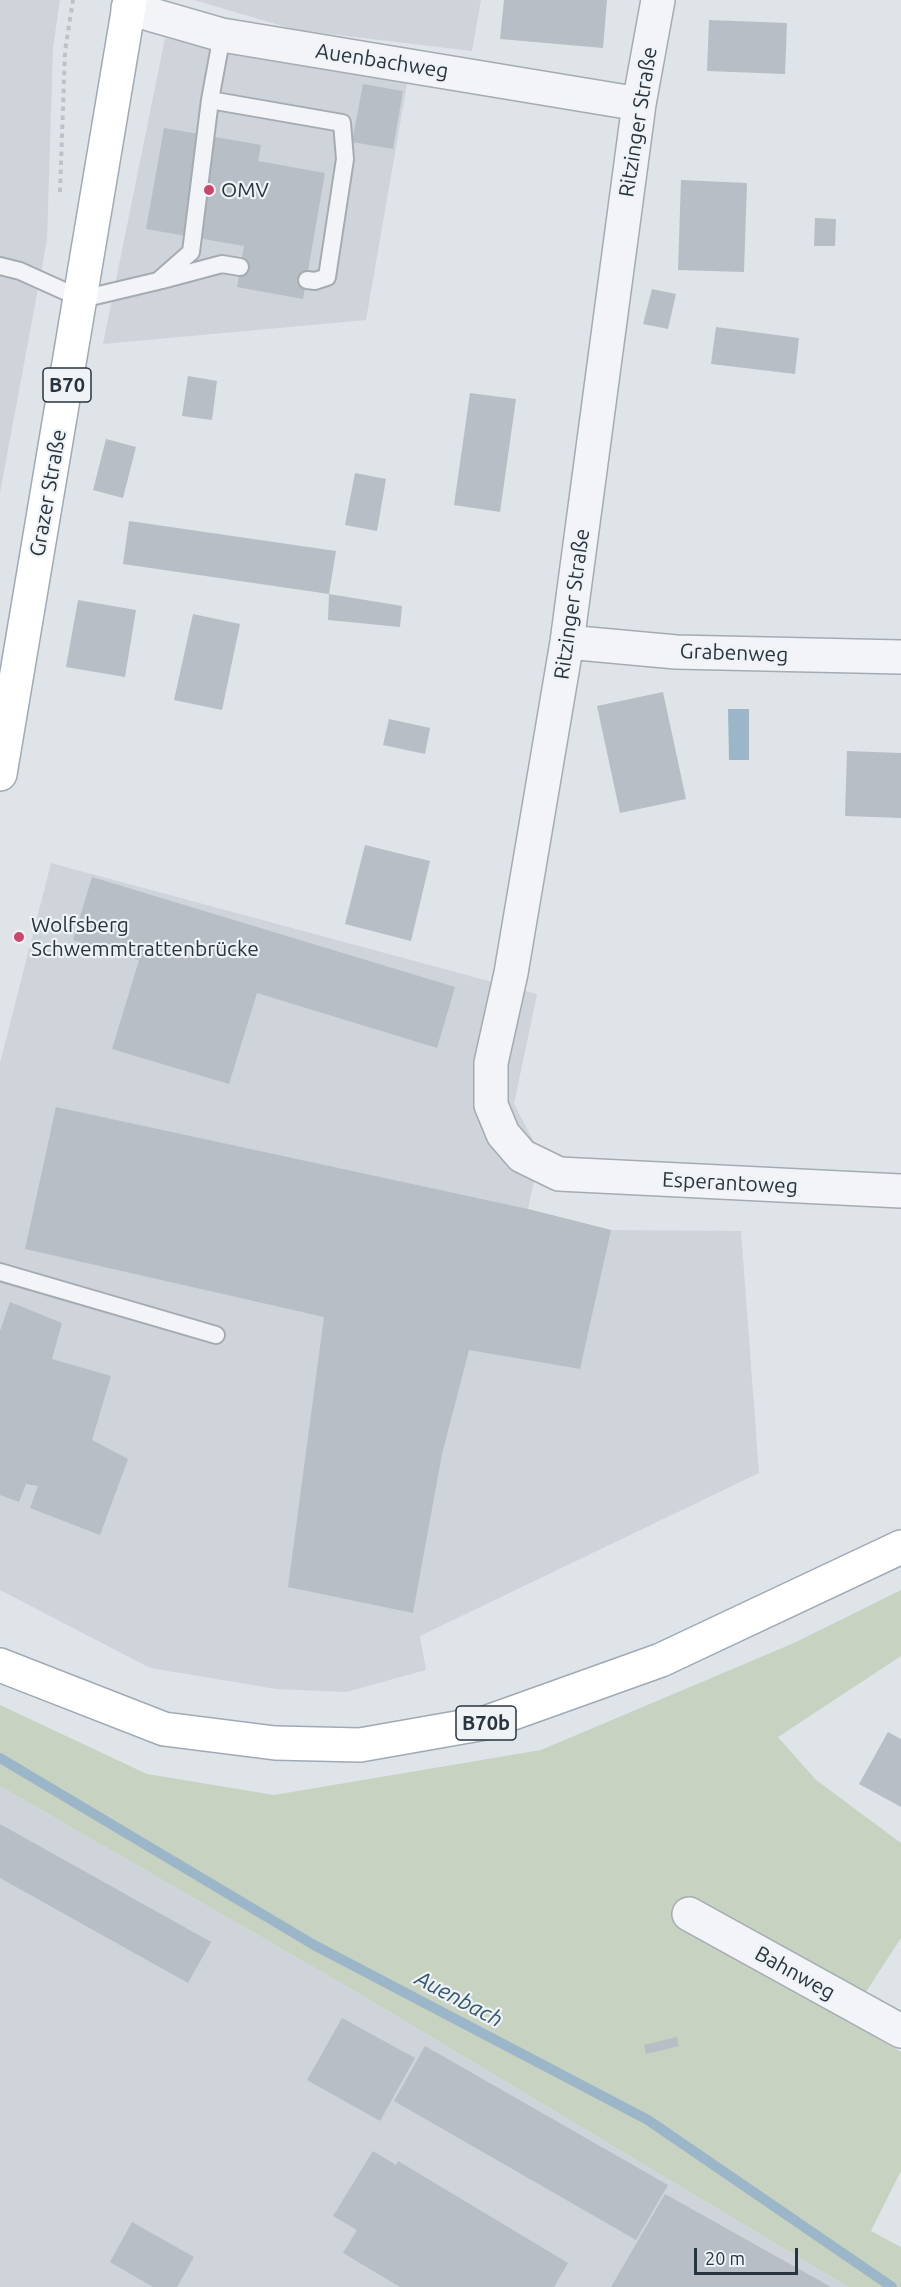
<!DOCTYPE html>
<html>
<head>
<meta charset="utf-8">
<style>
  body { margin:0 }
  #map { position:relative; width:901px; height:2287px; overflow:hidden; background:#dfe4e8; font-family:Ubuntu,sans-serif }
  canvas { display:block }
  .scale { position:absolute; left:694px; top:2248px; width:104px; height:27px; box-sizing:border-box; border:3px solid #28343f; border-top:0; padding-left:8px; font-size:18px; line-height:21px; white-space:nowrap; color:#28343f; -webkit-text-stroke:4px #eff3f6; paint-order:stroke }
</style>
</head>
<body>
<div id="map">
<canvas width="901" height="2287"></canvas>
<div class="scale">20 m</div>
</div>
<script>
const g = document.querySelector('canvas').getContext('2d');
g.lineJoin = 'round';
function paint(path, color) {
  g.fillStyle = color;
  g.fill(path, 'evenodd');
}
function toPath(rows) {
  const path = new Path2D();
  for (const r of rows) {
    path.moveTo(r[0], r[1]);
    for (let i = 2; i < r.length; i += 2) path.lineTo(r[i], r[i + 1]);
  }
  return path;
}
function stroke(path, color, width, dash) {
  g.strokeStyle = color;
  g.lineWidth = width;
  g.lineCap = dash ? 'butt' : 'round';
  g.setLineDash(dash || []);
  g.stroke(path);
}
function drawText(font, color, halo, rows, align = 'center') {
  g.font = font + ' Ubuntu,sans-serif';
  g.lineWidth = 4.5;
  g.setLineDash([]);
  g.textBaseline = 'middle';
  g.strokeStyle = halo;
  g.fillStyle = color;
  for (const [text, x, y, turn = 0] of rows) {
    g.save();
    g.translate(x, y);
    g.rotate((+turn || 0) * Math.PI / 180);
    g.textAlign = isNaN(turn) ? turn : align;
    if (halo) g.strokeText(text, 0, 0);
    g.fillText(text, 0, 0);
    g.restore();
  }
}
paint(toPath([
  [0,0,60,0,53,48,47,240,0,493],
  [194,0,481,0,472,51,296,30],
  [165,38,407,84,366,320,103,344],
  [51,863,537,994,514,1104,540,1153,528,1209,611,1230,741,1231,759,1473,420,1636,426,1670,346,1692,276,1689,150,1668,0,1590,0,1063],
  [0,1786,353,1990,848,2287,0,2287]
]), '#ced4da');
paint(toPath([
  [901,1590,901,1656,778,1737,816,1780,901,1843,901,1938,847,2021,901,2052,901,2171,871,2231,901,2247,901,2287,848,2287,353,1990,0,1786,0,1705,147,1774,274,1795,541,1750,794,1643]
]), '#c7d2c1');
paint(toPath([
  [728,709,749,709,749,760,729,760]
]), '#9bb6c8');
stroke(toPath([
  [0,1758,314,1945,648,2120,892,2287]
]), '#9bb6c8', 10);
paint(toPath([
  [504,0,607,0,603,48,500,39],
  [709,20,787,23,785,74,707,71],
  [363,84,403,91,393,149,352,142],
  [164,128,261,145,258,161,325,173,303,299,237,287,244,246,146,229],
  [681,180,747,183,744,272,678,270],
  [815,218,836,219,835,246,814,246],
  [652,289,676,294,668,329,643,324],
  [716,327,799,338,795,374,711,364],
  [188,376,217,381,212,420,182,416],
  [470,393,516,399,500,512,454,505],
  [106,439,136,447,123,498,93,490],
  [355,473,386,479,377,531,345,525],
  [129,521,336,551,329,594,123,564],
  [329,594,402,606,400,627,328,620],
  [78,600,136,610,125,677,66,667],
  [193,614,240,624,222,710,174,700],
  [663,692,686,799,620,813,597,706],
  [389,719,430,728,425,754,383,745],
  [847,751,901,753,901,818,845,816],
  [365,845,430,861,411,941,345,924],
  [92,877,455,987,437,1048,257,993,229,1084,112,1049,139,960,73,940],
  [56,1107,528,1209,611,1230,580,1369,469,1350,442,1454,413,1613,288,1587,324,1317,25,1249],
  [10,1302,62,1323,52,1359,111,1376,92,1440,128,1459,100,1535,30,1508,38,1486,26,1484,19,1502,0,1495,0,1331],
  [888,1732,901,1739,901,1807,859,1784],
  [0,1824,211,1942,188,1983,0,1878],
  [342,2018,415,2058,380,2121,307,2080],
  [677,2037,679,2046,646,2054,644,2045],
  [425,2046,668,2185,636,2240,394,2101],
  [373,2151,396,2165,398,2161,568,2263,554,2287,400,2287,343,2253,357,2230,333,2216],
  [665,2194,831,2287,611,2287],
  [132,2222,194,2257,177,2287,153,2287,110,2262]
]), '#b7bec5');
const service = toPath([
  [210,100,342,123,345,159,327,277,315,281,307,280],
  [0,266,20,271,82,299,158,281,191,252,210,100,222,35],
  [162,280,222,264,240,267],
  [0,1272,216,1335]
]);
const minor = toPath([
  [658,0,639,104,567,642,511,973,491,1063,491,1105,503,1134,522,1156,559,1174,901,1191],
  [128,8,222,35,639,104],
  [567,642,676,652,901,657],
  [689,1914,901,2031]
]);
const primary = toPath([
  [0,774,130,0],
  [0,1665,164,1729,275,1743,360,1745,485,1723,661,1660,901,1547]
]);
stroke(service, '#a4acb2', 20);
stroke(minor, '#a4acb2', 36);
stroke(primary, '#9faab4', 36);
stroke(toPath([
  [60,192,65,51,73,0]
]), '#bdc2c7', 4, [4.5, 4.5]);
stroke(service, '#f2f4f7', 16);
stroke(minor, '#f2f4f7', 33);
stroke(primary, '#fff', 33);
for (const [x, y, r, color] of [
  [209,190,6,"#cc466b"],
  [19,937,6,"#cc466b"]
]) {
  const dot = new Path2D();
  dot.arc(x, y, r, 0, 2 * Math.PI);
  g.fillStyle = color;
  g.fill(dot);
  stroke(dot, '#eff3f6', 2);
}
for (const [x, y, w] of [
  [67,385,48],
  [486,1723,60]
]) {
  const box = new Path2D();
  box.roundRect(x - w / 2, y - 17, w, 34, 4.5);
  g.fillStyle = '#eff3f6';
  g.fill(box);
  stroke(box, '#28343f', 1.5);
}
drawText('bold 20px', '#28343f', null, [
  ["B70",67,385],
  ["B70b",486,1723]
]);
drawText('21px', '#28343f', '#eff3f6', [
  ["Auenbachweg",382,61,9],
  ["Ritzinger Straße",638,122,-81],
  ["Grazer Straße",48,493,-80],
  ["Ritzinger Straße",572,604,-82],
  ["Grabenweg",734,653,2],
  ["Esperantoweg",730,1183,3],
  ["Bahnweg",795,1973,29]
]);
drawText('21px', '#28343f', '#eff3f6', [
  ["OMV",221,190],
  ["Wolfsberg",31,925],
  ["Schwemmtrattenbrücke",31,949]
], 'left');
drawText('italic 22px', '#335872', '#eff3f6', [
  ["Auenbach",459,1999,28]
]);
</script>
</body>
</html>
